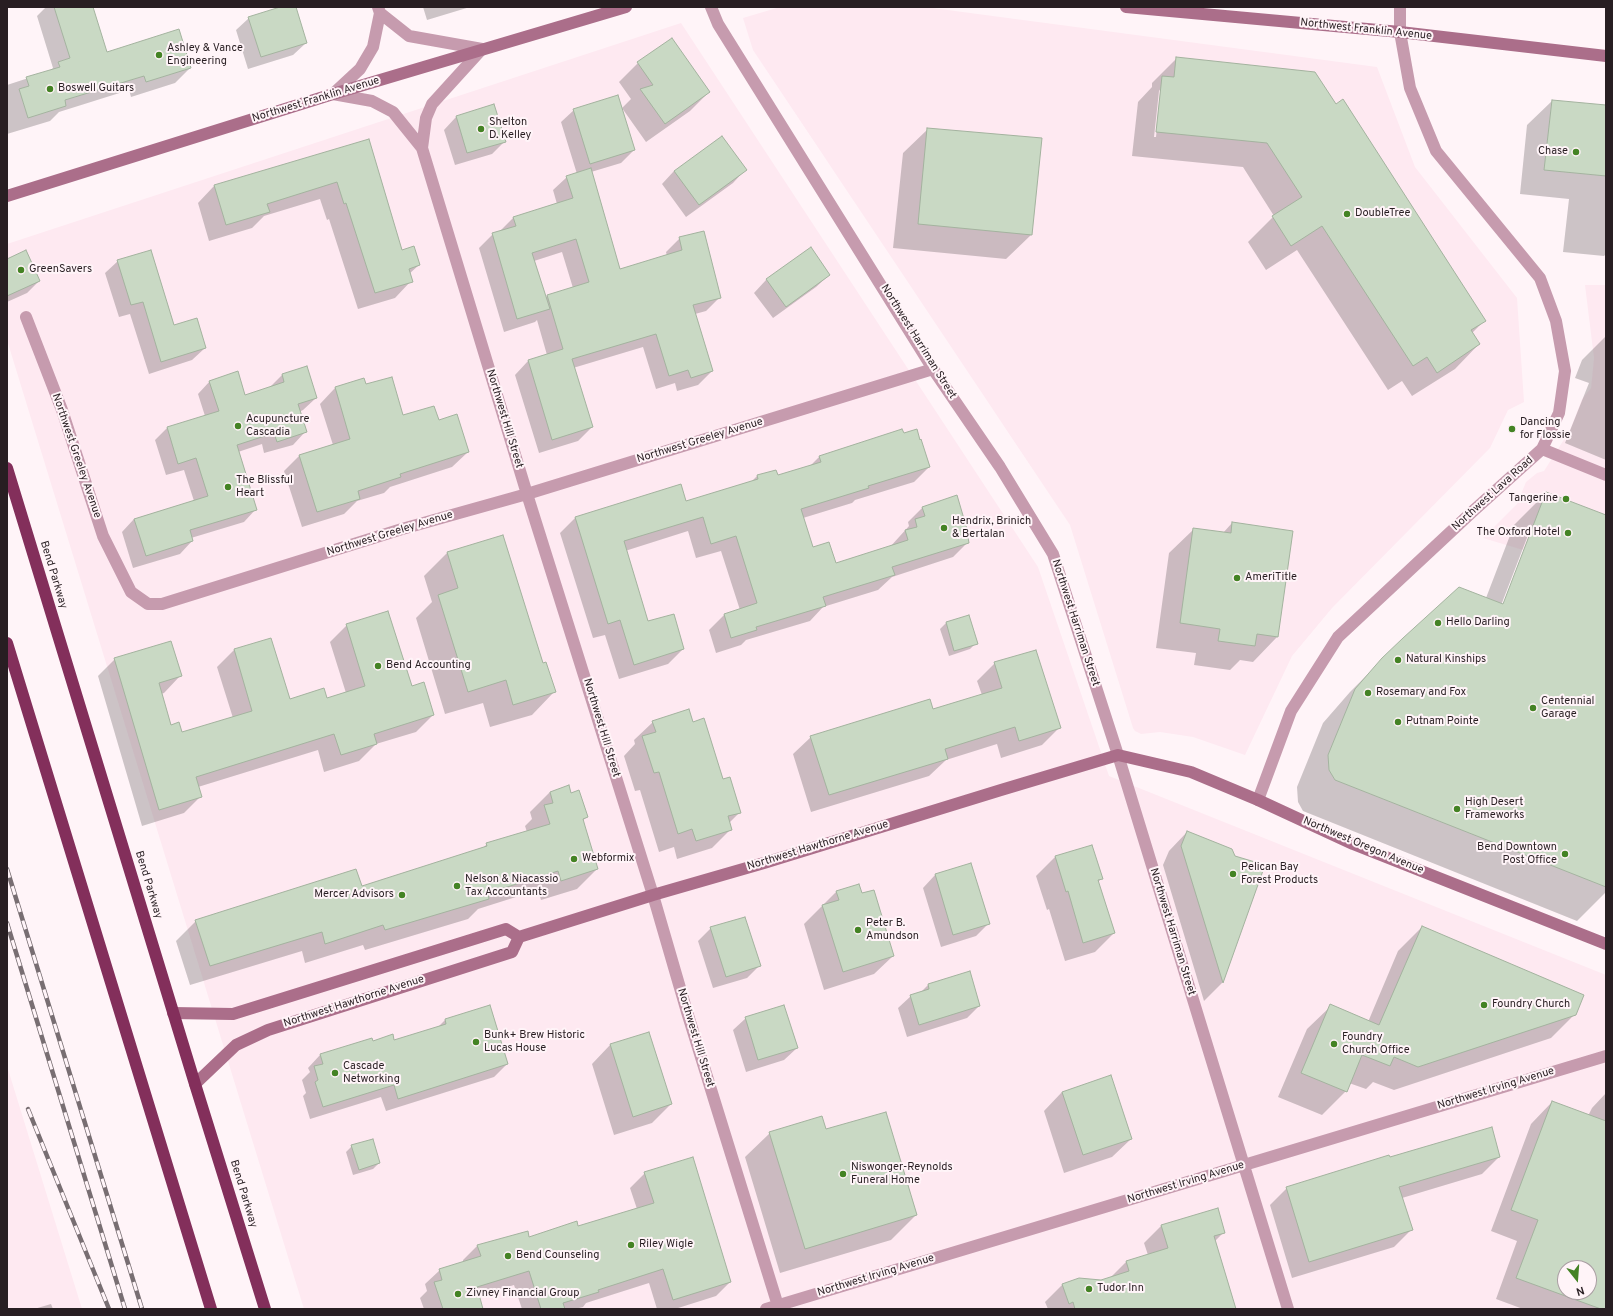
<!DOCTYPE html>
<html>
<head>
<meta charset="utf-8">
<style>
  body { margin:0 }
  #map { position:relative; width:1613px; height:1316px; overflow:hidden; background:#fff4f8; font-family:Overpass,sans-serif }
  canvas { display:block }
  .frame { position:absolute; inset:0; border:8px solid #281e22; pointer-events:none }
  .north { position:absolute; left:1557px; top:1260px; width:40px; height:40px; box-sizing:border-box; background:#fff4f8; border:1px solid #a99ea2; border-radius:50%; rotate:163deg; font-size:11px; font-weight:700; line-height:16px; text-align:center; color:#281e22 }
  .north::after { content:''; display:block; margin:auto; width:14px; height:18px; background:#448324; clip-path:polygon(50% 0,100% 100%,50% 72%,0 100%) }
</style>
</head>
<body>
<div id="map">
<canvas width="1613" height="1316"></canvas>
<div class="frame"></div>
<div class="north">N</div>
</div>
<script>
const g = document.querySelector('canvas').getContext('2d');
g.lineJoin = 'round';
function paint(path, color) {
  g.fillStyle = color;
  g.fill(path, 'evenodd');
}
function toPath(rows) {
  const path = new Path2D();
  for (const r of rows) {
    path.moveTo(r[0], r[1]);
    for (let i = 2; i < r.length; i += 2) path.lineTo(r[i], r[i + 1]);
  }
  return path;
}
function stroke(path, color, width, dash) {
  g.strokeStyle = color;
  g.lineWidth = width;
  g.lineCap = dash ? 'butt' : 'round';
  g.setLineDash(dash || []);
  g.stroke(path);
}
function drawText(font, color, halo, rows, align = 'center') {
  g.font = font + ' Overpass,sans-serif';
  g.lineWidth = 4;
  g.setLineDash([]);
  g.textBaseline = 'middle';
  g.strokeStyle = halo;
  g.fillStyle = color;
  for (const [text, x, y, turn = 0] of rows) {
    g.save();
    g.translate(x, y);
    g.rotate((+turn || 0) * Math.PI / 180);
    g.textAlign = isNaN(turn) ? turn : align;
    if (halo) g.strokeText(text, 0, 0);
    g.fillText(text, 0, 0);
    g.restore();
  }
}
paint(toPath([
  [780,7,925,7,1377,67,1415,167,1517,298,1524,402,1508,410,1490,448,1332,608,1292,656,1245,755,1193,737,1160,732,1141,734,1135,731,1133,728,1070,525,753,50,743,18],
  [681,23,1038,567,1109,776,1606,975,1606,1309,304,1309,7,340,7,244],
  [1565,1268,1589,1268,1589,1292,1565,1292],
  [1585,285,1606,285,1606,583,1523,550,1483,538,1517,504,1526,482,1537,473,1544,471,1570,430,1582,399,1591,388,1594,358],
  [7,1066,82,1309,7,1309]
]), '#fee9f1');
paint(toPath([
  [46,7,92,7,106,53,190,68,175,83,131,97,129,90,59,112,50,121,7,134,7,85,50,71,53,68,37,16],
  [283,7,294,7,306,43,293,55,248,69,236,30,249,18],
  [423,7,470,7,427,20],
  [672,40,709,92,690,111,646,142,622,108,631,99,619,82,638,63],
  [1177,58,1485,320,1472,333,1479,344,1455,369,1412,396,1402,381,1388,390,1297,250,1266,270,1248,242,1274,216,1243,167,1132,156,1138,102,1152,87,1152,83],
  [1161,88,1156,137,1154,137,1159,91],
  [1552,101,1606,106,1606,254,1604,256,1563,252,1569,199,1520,194,1527,125],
  [494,105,505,141,492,154,455,165,444,130,456,117],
  [574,110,634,150,621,163,591,172,619,271,667,256,666,252,680,238,720,297,706,311,695,314,712,371,698,385,677,391,675,383,656,389,643,347,573,368,592,427,578,441,539,453,515,375,528,361,547,355,537,320,535,322,504,332,479,248,493,234,499,232,513,218,557,204,553,190,567,177,577,174,561,122],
  [562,252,573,288,547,296,545,298,534,261],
  [928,129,1031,235,1006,259,893,248,903,153],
  [368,140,401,251,419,265,409,274,411,281,395,298,358,309,329,219,327,220,320,199,264,216,252,228,209,241,198,203,214,186],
  [745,170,733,183,686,217,662,184,674,171],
  [810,249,829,275,816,287,773,318,754,293,766,280],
  [7,261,39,281,27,293,7,302],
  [118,261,173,326,205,348,192,360,149,374,130,314,119,317,105,273],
  [1606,336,1606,460,1565,443,1589,383,1575,378,1582,360],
  [282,375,316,398,303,410,299,412,305,432,293,445,264,453,262,444,238,452,256,509,244,522,191,538,192,541,180,554,133,568,122,532,134,519,194,501,184,470,166,475,155,440,167,428,205,416,198,394,210,381,245,396,270,387],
  [364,380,365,386,403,417,438,421,468,452,452,467,390,487,384,493,357,501,344,514,302,527,284,471,300,455,333,445,320,404,335,388],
  [820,456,929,467,914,482,855,500,852,503,803,518,812,548,835,564,890,547,909,526,908,522,923,507,967,537,968,542,953,557,892,577,878,590,823,607,810,621,746,640,741,645,716,653,709,630,724,615,740,610,721,551,696,558,688,531,625,551,648,623,683,649,668,664,619,679,605,635,593,638,560,533,575,518,680,485,686,502,752,481,757,476,777,477,809,467],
  [1546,493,1606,516,1606,892,1577,921,1303,811,1298,802,1297,787,1323,723,1350,692,1383,659,1486,598,1514,525],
  [1530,530,1532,530,1502,609,1500,608],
  [1232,523,1292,532,1277,637,1253,662,1240,660,1230,670,1194,665,1196,653,1156,648,1169,553,1194,529,1223,533],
  [447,553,543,664,554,692,532,715,490,727,483,703,445,714,416,618,432,602,424,576],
  [968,617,976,643,970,649,949,656,940,629,946,623],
  [347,625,411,687,433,715,416,732,376,744,359,761,324,772,318,750,198,787,201,796,184,813,142,826,98,676,115,659,180,676,164,693,161,694,171,726,182,734,233,718,217,667,234,650,270,639,289,700,326,700,346,693,330,642],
  [995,663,1059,728,1042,745,1001,758,997,744,946,760,929,776,811,812,793,754,811,737,932,710,982,695,977,681],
  [653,722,692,723,740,812,729,823,731,829,712,848,677,859,674,847,659,852,640,790,635,791,624,756,635,744,634,740],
  [550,792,570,794,587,817,582,821,597,869,577,889,541,900,538,890,478,909,468,919,365,950,363,945,305,963,302,951,190,985,176,941,196,921,361,887,483,848,487,844,527,832,525,826,532,819,530,812],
  [1187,832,1234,856,1264,865,1222,983,1204,1001,1163,865,1169,851],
  [1091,846,1102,878,1098,882,1114,933,1095,952,1065,961,1049,909,1047,910,1036,876,1055,857],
  [970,865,988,924,976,936,941,947,923,888,935,875],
  [837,891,862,895,893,956,874,974,824,990,804,924],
  [1422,927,1575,1014,1551,1038,1394,1090,1373,1082,1366,1089,1349,1083,1346,1091,1322,1115,1278,1097,1307,1029,1331,1006,1368,1022,1398,951],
  [711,928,759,966,747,978,713,988,698,941],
  [969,972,979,1006,967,1018,907,1037,898,1008,911,996,920,993,928,985],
  [746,1018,797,1048,784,1060,746,1072,733,1030],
  [445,1020,507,1064,494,1077,386,1111,381,1097,310,1119,303,1096,306,1093,302,1080,310,1072,308,1068,320,1055,372,1042,394,1041,438,1027],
  [610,1045,671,1104,652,1123,614,1135,592,1064],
  [1062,1092,1131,1139,1112,1157,1064,1173,1044,1111],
  [1606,1093,1606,1309,1523,1309,1496,1299,1517,1241,1491,1231,1531,1124,1552,1102,1588,1116,1592,1108],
  [1565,1268,1589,1268,1589,1292,1565,1292],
  [825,1131,916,1215,891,1240,780,1273,745,1157,770,1133],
  [352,1146,379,1163,373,1169,353,1175,346,1152],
  [1499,1157,1482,1174,1402,1198,1411,1230,1394,1247,1292,1278,1270,1205,1287,1188,1389,1158],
  [645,1173,730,1282,716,1296,675,1309,657,1309,649,1283,586,1303,583,1307,575,1309,522,1309,514,1285,478,1296,482,1309,424,1309,420,1298,427,1291,425,1284,440,1270,463,1262,463,1260,477,1246,529,1238,577,1227,637,1209,630,1188],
  [1161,1226,1224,1232,1215,1241,1235,1309,1048,1309,1045,1302,1062,1285,1101,1281,1110,1278,1126,1262,1148,1255,1144,1243],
  [51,1304,53,1309,34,1309]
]), '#0003');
const building = toPath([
  [54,7,93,7,107,52,179,29,191,68,146,82,144,76,65,100,66,106,28,118,19,89,29,86,26,77,60,67,58,62,70,58,54,7],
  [280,7,296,7,307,43,261,57,248,17,280,7],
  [672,38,710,92,665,124,640,89,653,85,637,62,672,38],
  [1176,57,1315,72,1336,104,1343,99,1486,321,1471,330,1480,344,1437,373,1427,357,1413,366,1322,226,1291,246,1272,216,1302,197,1267,143,1156,132,1162,76,1174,77,1176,57],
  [618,95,635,150,590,164,573,109,618,95],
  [1552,100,1606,105,1606,176,1544,170,1552,100],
  [494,104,506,142,467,153,456,116,494,104],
  [927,128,1042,138,1032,235,918,224,927,128],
  [722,136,747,170,699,205,674,171,722,136],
  [369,139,402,250,414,246,420,265,409,269,413,282,375,293,346,203,344,204,337,182,267,204,270,212,226,225,214,185,369,139],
  [591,168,620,269,682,250,679,237,704,231,721,298,693,305,713,371,691,378,688,370,669,376,656,334,572,359,593,427,552,440,528,360,563,349,547,295,589,282,576,239,532,253,550,309,517,319,492,233,516,226,513,217,573,198,566,176,591,168],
  [811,247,830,275,786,307,766,279,811,247],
  [26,250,40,281,7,296,7,259,26,250],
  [151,250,174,325,197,318,206,348,161,362,143,302,131,305,117,260,151,250],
  [307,366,317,398,298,404,307,432,277,442,274,433,237,445,257,510,190,530,193,541,146,556,134,519,208,496,196,458,178,464,167,427,219,411,209,381,238,371,245,395,284,382,282,374,307,366],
  [392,377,403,415,434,406,439,420,457,414,469,452,400,474,401,477,358,491,360,499,317,512,299,455,350,439,335,387,364,378,366,384,392,377],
  [902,429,904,433,917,429,920,440,921,439,930,467,868,486,869,488,801,509,813,547,829,542,836,563,908,540,905,530,917,527,915,519,925,516,922,507,957,495,969,536,968,537,969,543,892,567,895,575,823,597,826,606,756,627,757,630,731,638,724,614,757,603,736,536,711,544,703,517,624,541,648,621,674,614,684,649,634,665,620,620,608,624,575,517,681,484,686,501,758,479,757,475,776,470,778,475,821,462,819,456,902,429],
  [1546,492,1606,515,1606,887,1335,780,1329,770,1328,755,1355,689,1382,658,1403,638,1459,587,1503,604,1546,492],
  [1232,522,1293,531,1278,637,1257,634,1255,646,1218,641,1220,629,1180,623,1193,528,1231,533,1232,522],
  [503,535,543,663,546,662,556,692,513,705,506,680,468,692,438,595,458,588,447,552,503,535],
  [388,611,412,686,424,682,434,715,374,734,377,744,341,755,334,734,196,777,202,797,159,810,114,658,171,641,182,676,159,683,171,725,179,722,182,732,252,711,234,649,271,638,290,699,324,688,327,698,365,686,346,624,388,611],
  [969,615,978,644,954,651,946,622,969,615],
  [1036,650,1061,728,1019,741,1015,727,945,749,948,759,829,795,810,736,930,699,933,709,1002,688,994,662,1036,650],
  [689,709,693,722,704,718,723,779,730,777,741,813,728,816,732,830,696,841,692,829,678,834,659,772,654,773,642,736,656,732,652,721,689,709],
  [569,785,571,793,579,790,588,817,583,819,585,826,598,869,561,881,558,871,488,893,489,899,385,930,383,925,325,944,322,932,210,966,195,920,356,869,362,886,487,846,486,843,550,824,544,805,553,803,550,792,569,785],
  [1187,831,1232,849,1235,856,1265,865,1223,983,1181,846,1187,831],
  [1092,845,1103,879,1098,880,1115,933,1083,943,1068,891,1066,892,1055,856,1092,845],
  [971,863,990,924,953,935,935,874,971,863],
  [859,884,862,893,874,890,894,956,843,972,822,905,839,900,836,891,859,884],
  [745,917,761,966,726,977,710,927,745,917],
  [1422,926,1584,995,1576,1015,1418,1067,1394,1057,1390,1066,1362,1055,1347,1092,1301,1073,1330,1004,1379,1025,1422,926],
  [970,971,980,1006,919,1025,910,995,929,989,928,984,970,971],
  [490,1005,508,1064,398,1099,394,1085,323,1107,315,1082,318,1080,314,1066,323,1064,320,1054,372,1038,373,1041,393,1034,394,1040,446,1024,445,1019,490,1005],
  [784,1005,798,1048,758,1060,745,1017,784,1005],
  [649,1032,672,1104,633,1117,610,1044,649,1032],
  [1111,1075,1132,1139,1083,1155,1062,1092,1111,1075],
  [1552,1101,1606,1121,1606,1309,1601,1309,1516,1278,1538,1220,1511,1210,1552,1101],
  [1565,1268,1589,1268,1589,1292,1565,1292,1565,1268],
  [886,1112,917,1215,805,1249,769,1132,822,1116,826,1129,886,1112],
  [1492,1127,1500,1157,1399,1187,1413,1230,1309,1262,1286,1187,1389,1155,1390,1157,1492,1127],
  [373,1139,380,1163,359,1170,351,1145,373,1139],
  [693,1157,731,1282,673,1300,663,1269,598,1290,599,1292,563,1303,565,1309,541,1309,529,1271,477,1287,483,1309,443,1309,434,1282,442,1280,439,1269,481,1256,477,1245,528,1231,529,1237,577,1221,578,1226,654,1203,644,1172,693,1157],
  [1218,1208,1225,1233,1214,1236,1236,1309,1075,1309,1073,1302,1069,1304,1062,1284,1079,1278,1101,1280,1129,1271,1126,1261,1168,1248,1161,1225,1218,1208]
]);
paint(building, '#c9d9c4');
stroke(building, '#a4b39f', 1);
stroke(toPath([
  [711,7,718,24,933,369,1000,467,1053,554,1118,755,1288,1309],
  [380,13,409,36,482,49],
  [333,94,372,101,393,112,422,148,527,494,653,895,687,1012,779,1309],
  [333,94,360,69,373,47,380,13,378,7],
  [422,148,426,118,432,104,482,49],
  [26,317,62,410,103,536,131,592,148,604,162,604,402,529,527,494,933,369],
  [1542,449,1606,475],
  [1258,800,1291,711,1338,637,1472,512,1542,449,1559,413,1565,371,1556,321,1540,278,1436,151,1410,88,1400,32,1400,7],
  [766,1309,1606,1056]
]), '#c69bae', 12);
stroke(toPath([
  [1126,7,1400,32,1606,56],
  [7,196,333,94,626,7],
  [173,1013,233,1014,506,929,519,937],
  [195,1084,236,1045,268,1030,512,952,519,937,653,895,764,863,1001,790,1118,755,1191,772,1258,800,1353,844,1606,944]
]), '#ab6e8a', 12);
stroke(toPath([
  [7,468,195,1084,265,1309],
  [7,643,211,1309]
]), '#832f5b', 12);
const rail = toPath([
  [7,869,142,1309],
  [7,923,125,1309],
  [28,1109,109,1309]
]);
stroke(rail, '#786e72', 4.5);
stroke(rail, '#fff4f8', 3, [9]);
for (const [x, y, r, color] of [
  [159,55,4,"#448324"],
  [50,89,4,"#448324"],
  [481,129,4,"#448324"],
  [1576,152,4,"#448324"],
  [1347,214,4,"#448324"],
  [21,270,4,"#448324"],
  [238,426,4,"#448324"],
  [1512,429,4,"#448324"],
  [228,487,4,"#448324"],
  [1566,499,4,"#448324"],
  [944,528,4,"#448324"],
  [1568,533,4,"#448324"],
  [1237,578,4,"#448324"],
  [1438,623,4,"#448324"],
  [1398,660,4,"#448324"],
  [378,666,4,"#448324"],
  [1368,693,4,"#448324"],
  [1533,708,4,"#448324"],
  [1398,722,4,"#448324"],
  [1457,809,4,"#448324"],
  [1565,854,4,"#448324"],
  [574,859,4,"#448324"],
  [1233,874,4,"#448324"],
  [457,886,4,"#448324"],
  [402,895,4,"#448324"],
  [858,930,4,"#448324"],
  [1484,1005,4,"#448324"],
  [476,1042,4,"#448324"],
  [1334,1044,4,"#448324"],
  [335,1073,4,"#448324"],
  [843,1174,4,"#448324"],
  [631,1245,4,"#448324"],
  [508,1256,4,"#448324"],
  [1089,1289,4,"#448324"],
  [458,1294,4,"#448324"]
]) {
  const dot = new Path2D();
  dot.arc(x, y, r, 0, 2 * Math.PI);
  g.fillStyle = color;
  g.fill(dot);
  stroke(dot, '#fff4f8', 1.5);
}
drawText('11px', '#281e22', '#fff4f8', [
  ["Northwest Franklin Avenue",1366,30,6],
  ["Northwest Franklin Avenue",316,100,-17],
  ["Northwest Harriman Street",918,342,58],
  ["Northwest Hill Street",504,419,73],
  ["Northwest Greeley Avenue",700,441,-17],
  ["Northwest Greeley Avenue",76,456,71],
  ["Northwest Lava Road",1493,494,-42],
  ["Northwest Greeley Avenue",390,534,-17],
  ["Bend Parkway",53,575,73],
  ["Northwest Harriman Street",1075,623,72],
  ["Northwest Hill Street",601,728,73],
  ["Northwest Hawthorne Avenue",818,846,-17],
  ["Northwest Oregon Avenue",1363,846,23],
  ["Bend Parkway",148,885,73],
  ["Northwest Harriman Street",1172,932,73],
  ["Northwest Hawthorne Avenue",354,1002,-18],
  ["Northwest Hill Street",695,1038,73],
  ["Northwest Irving Avenue",1496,1089,-17],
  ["Northwest Irving Avenue",1186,1183,-17],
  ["Bend Parkway",243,1194,73],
  ["Northwest Irving Avenue",876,1276,-17]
]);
drawText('11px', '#281e22', '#fff4f8', [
  ["Ashley & Vance",167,49],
  ["Engineering",167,62],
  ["Boswell Guitars",58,89],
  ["Shelton",489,123],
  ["D. Kelley",489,136],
  ["Chase",1568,152,"right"],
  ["DoubleTree",1355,214],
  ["GreenSavers",29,270],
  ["Acupuncture",246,420],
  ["Cascadia",246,433],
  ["Dancing",1520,423],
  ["for Flossie",1520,436],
  ["The Blissful",236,481],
  ["Heart",236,494],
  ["Tangerine",1558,499,"right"],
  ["Hendrix, Brinich",952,522],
  ["& Bertalan",952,535],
  ["The Oxford Hotel",1560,533,"right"],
  ["AmeriTitle",1245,578],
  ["Hello Darling",1446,623],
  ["Natural Kinships",1406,660],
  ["Bend Accounting",386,666],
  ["Rosemary and Fox",1376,693],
  ["Centennial",1541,702],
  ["Garage",1541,715],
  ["Putnam Pointe",1406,722],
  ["High Desert",1465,803],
  ["Frameworks",1465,816],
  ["Bend Downtown",1557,848,"right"],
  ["Post Office",1557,861,"right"],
  ["Webformix",582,859],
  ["Pelican Bay",1241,868],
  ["Forest Products",1241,881],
  ["Nelson & Niacassio",465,880],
  ["Tax Accountants",465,893],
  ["Mercer Advisors",394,895,"right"],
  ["Peter B.",866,924],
  ["Amundson",866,937],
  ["Foundry Church",1492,1005],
  ["Bunk+ Brew Historic",484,1036],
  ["Lucas House",484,1049],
  ["Foundry",1342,1038],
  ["Church Office",1342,1051],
  ["Cascade",343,1067],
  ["Networking",343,1080],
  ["Niswonger-Reynolds",851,1168],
  ["Funeral Home",851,1181],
  ["Riley Wigle",639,1245],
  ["Bend Counseling",516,1256],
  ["Tudor Inn",1097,1289],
  ["Zivney Financial Group",466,1294]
], 'left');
</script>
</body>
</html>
